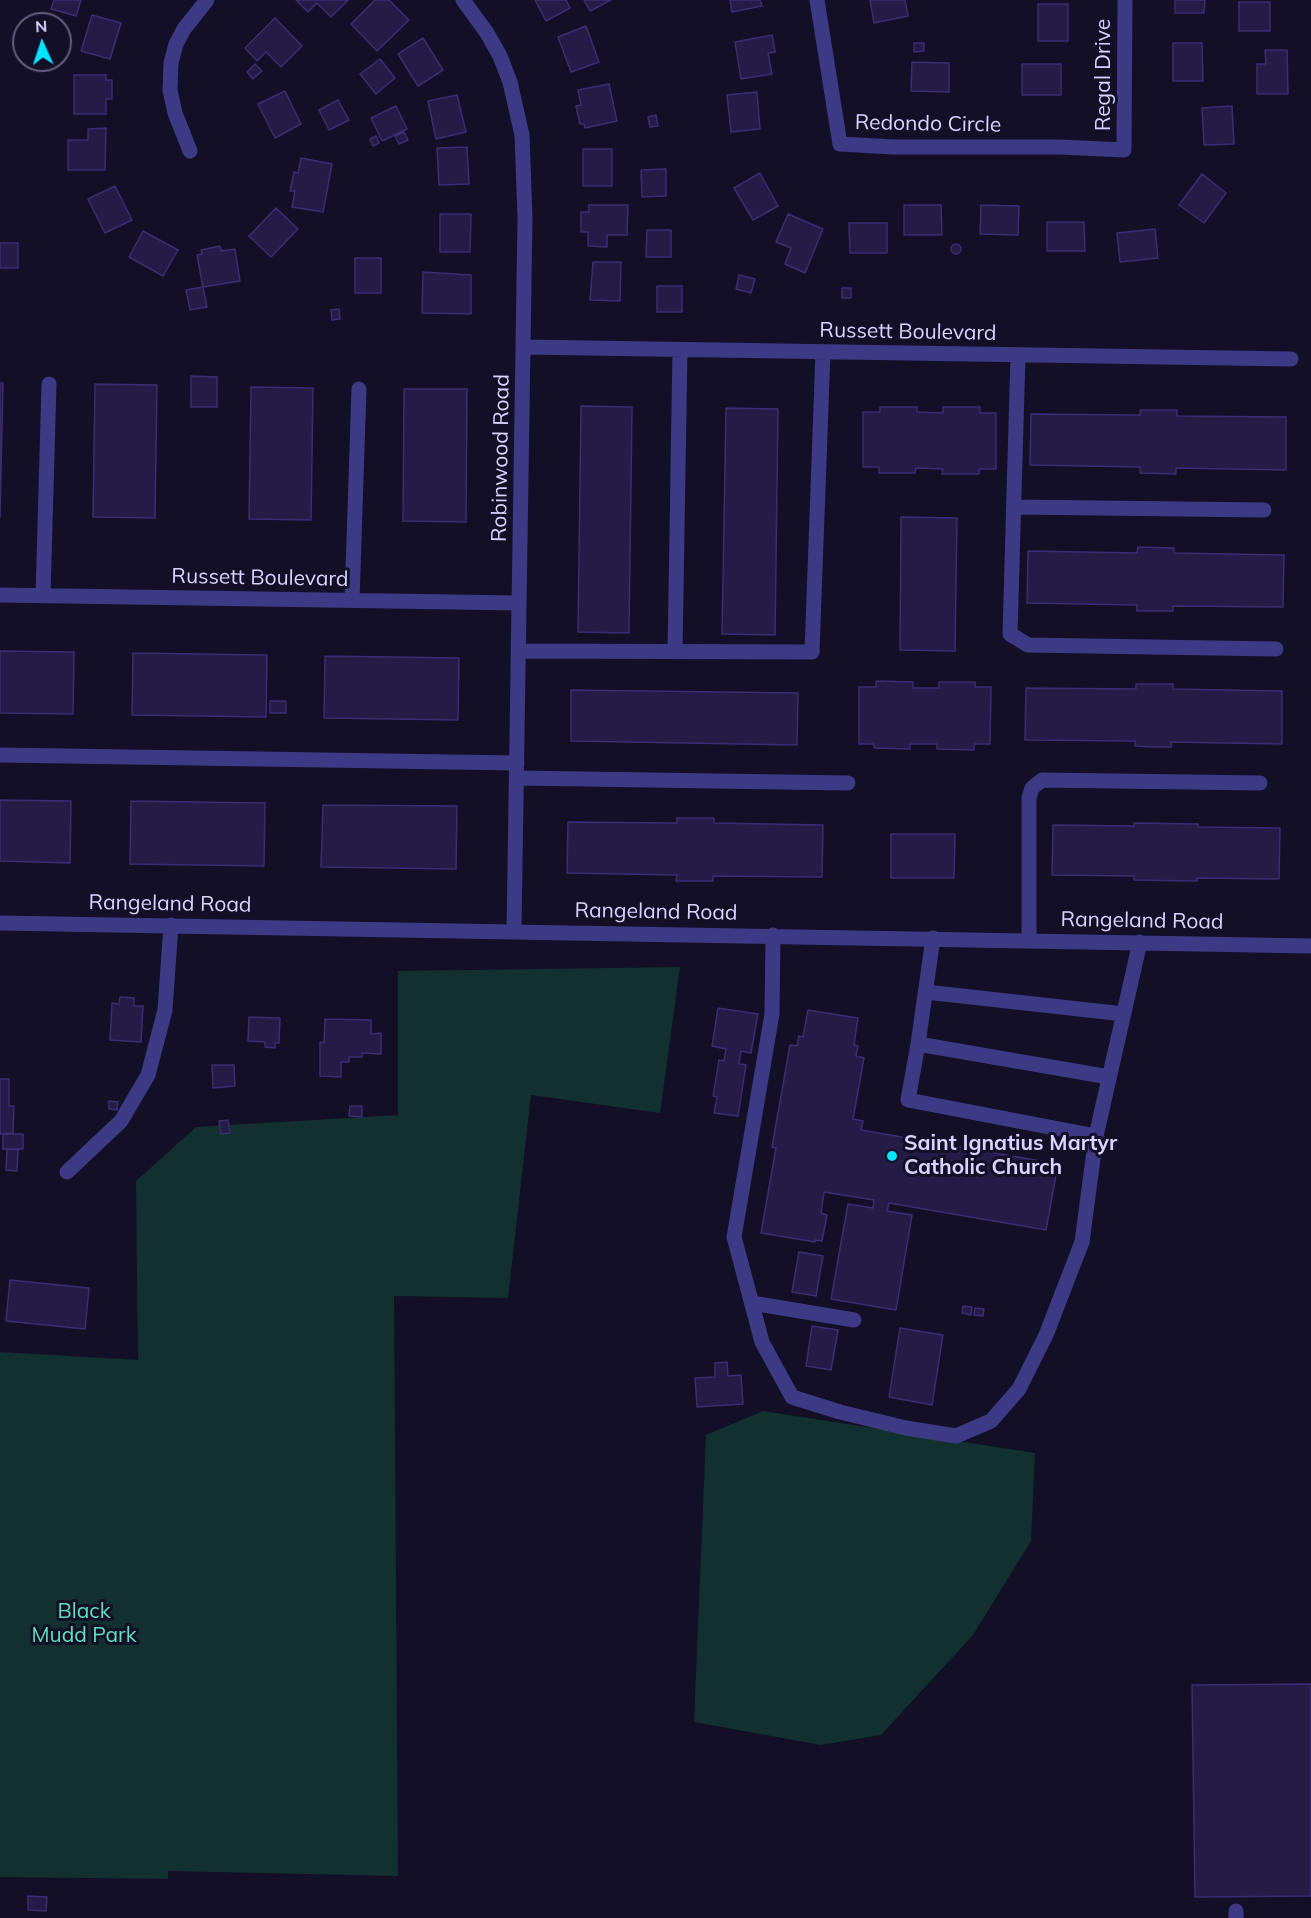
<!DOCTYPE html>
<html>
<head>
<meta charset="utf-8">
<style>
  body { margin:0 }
  #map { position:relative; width:1311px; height:1918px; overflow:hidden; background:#130f26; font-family:Mulish,sans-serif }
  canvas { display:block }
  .north { position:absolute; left:12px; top:12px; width:60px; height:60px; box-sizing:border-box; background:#130f26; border:2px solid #625e7d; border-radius:50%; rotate:357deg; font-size:16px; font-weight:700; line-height:24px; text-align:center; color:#d9d4ff }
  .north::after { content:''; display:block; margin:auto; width:21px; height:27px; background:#00e5ff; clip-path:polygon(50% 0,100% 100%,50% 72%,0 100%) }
</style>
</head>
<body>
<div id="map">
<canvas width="1311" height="1918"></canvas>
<div class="north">N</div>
</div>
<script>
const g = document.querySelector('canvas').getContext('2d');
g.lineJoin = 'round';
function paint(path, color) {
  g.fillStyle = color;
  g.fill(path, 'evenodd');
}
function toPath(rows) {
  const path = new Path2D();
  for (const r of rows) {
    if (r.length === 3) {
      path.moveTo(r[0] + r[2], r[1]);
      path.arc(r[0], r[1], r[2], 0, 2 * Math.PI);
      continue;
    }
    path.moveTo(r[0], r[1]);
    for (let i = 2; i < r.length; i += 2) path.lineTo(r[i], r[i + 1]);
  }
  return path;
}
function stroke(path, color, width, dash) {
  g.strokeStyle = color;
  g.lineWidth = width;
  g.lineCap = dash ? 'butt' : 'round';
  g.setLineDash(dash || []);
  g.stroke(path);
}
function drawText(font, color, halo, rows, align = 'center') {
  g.font = font + ' Mulish,sans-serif';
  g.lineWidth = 6;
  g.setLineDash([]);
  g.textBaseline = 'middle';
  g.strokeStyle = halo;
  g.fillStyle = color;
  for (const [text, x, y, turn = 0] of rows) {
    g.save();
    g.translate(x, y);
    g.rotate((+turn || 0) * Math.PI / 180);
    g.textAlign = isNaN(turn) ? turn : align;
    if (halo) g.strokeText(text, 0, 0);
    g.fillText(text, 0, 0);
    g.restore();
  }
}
paint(toPath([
  [680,967,660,1113,531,1095,508,1298,394,1296,398,1876,168,1871,168,1879,0,1877,0,1352,138,1360,136,1181,196,1127,398,1115,398,971],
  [763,1411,1035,1453,1031,1541,973,1635,881,1735,821,1745,694,1722,706,1435]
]), '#12302f');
const building = toPath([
  [54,0,81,0,76,16,51,9,54,0],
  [296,0,348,0,331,17,317,3,308,12,296,0],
  [375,0,389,0,409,20,377,51,351,24,375,0],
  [535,0,566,0,570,8,546,21,535,0],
  [584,0,611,0,590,11,584,0],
  [730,0,760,0,762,6,732,12,730,0],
  [870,0,905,0,908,16,874,23,870,0],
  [1175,0,1205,0,1204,13,1175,13,1175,0],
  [1239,2,1270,2,1270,31,1239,31,1239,2],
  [1038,4,1068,4,1068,41,1038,41,1038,4],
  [92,15,121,23,110,59,81,51,92,15],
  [275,18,302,46,281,67,266,52,257,61,245,48,275,18],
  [586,26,599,62,571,72,558,37,586,26],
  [772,35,775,52,768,53,772,74,741,79,735,42,772,35],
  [423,38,443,70,418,86,398,54,423,38],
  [914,43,924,43,924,51,914,52,914,43],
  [1173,43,1202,43,1203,81,1173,81,1173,43],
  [1265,50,1287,50,1288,94,1257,94,1257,64,1266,64,1265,50],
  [380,59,395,78,376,94,360,74,380,59],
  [912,62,949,63,949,92,911,91,912,62],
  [255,64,262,71,253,79,247,72,255,64],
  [1022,64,1061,64,1061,95,1022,95,1022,64],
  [74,75,106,75,106,80,112,80,112,99,106,99,106,114,74,114,74,75],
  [609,84,617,121,585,128,584,124,580,124,576,106,581,105,578,90,609,84],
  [285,91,301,124,275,138,258,104,285,91],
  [757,92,760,129,731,132,727,95,757,92],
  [457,95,466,132,436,139,428,101,457,95],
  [338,100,349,120,329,130,319,110,338,100],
  [396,106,407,129,382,141,371,118,396,106],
  [1232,106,1234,144,1204,145,1202,108,1232,106],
  [656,115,658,126,650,127,648,117,656,115],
  [106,128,105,170,68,170,68,140,88,140,88,129,106,128],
  [404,132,408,140,399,144,395,136,404,132],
  [376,136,379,143,373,146,370,139,376,136],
  [467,147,469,184,439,185,437,148,467,147],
  [583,149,612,149,612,186,583,186,583,149],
  [301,158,332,164,323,212,292,207,295,191,290,191,294,172,298,173,301,158],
  [666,169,666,196,642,197,641,170,666,169],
  [760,173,778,206,753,220,734,188,760,173],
  [1202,174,1226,193,1204,223,1179,205,1202,174],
  [115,186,132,220,105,233,88,199,115,186],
  [589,205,628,205,627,235,607,235,607,247,588,246,588,232,581,232,581,212,589,212,589,205],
  [904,205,941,205,942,235,904,235,904,205],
  [981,205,1019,206,1018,235,980,234,981,205],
  [276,208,298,229,271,257,249,236,276,208],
  [440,214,471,214,470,252,440,252,440,214],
  [788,214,823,229,805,273,785,264,791,248,776,242,788,214],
  [1047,222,1084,222,1085,251,1047,251,1047,222],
  [849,223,887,223,887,253,850,253,849,223],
  [1155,229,1158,258,1120,262,1117,233,1155,229],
  [647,230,671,230,671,257,646,257,647,230],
  [143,231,178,250,163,276,129,257,143,231],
  [0,243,18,243,18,268,0,268,0,243],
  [956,249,5],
  [220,246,221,251,235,249,240,281,203,287,197,255,202,254,201,250,220,246],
  [355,258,381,258,381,293,355,293,355,258],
  [593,262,621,262,620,301,590,300,593,262],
  [423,272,471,275,471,314,422,313,423,272],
  [739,275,755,279,751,293,736,289,739,275],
  [657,286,682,286,682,312,657,312,657,286],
  [203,287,207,307,190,310,186,290,203,287],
  [842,288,851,288,851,298,842,298,842,288],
  [339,309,340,319,332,320,331,310,339,309],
  [191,376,217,377,217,407,191,407,191,376],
  [0,383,3,383,0,517,0,383],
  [95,384,157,385,155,518,93,517,95,384],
  [251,387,313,388,311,520,249,519,251,387],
  [404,389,467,389,466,522,403,521,404,389],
  [581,406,632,407,629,633,578,632,581,406],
  [880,407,917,407,917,412,943,413,943,407,980,407,980,413,996,413,996,469,979,469,979,474,942,474,943,469,916,468,915,473,879,473,879,467,863,467,863,412,880,412,880,407],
  [726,408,778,409,775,635,722,634,726,408],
  [1140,410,1177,410,1177,416,1286,417,1286,470,1176,468,1176,474,1140,473,1140,467,1030,465,1031,414,1140,415,1140,410],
  [901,517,957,518,955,651,900,650,901,517],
  [1138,547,1174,548,1174,553,1284,555,1283,607,1173,606,1173,611,1137,611,1137,605,1027,603,1028,551,1137,553,1138,547],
  [0,651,74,652,73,714,0,713,0,651],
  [133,653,267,655,266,717,132,715,133,653],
  [325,656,459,658,458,720,324,718,325,656],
  [876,681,913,682,913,688,939,688,939,682,975,682,975,687,991,687,990,744,974,744,974,750,937,749,937,744,910,744,910,749,874,748,874,744,859,744,859,687,876,687,876,681],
  [1136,684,1173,684,1173,689,1282,691,1282,744,1171,742,1171,747,1153,747,1135,746,1135,741,1025,740,1026,688,1136,689,1136,684],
  [571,690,798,693,797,745,571,741,571,690],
  [270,701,286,701,286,713,270,713,270,701],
  [0,800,71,801,70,863,0,861,0,800],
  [131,801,265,803,264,866,130,864,131,801],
  [323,805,457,806,456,869,321,867,323,805],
  [677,818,714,818,714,823,823,825,822,877,713,876,713,881,676,881,677,875,567,873,568,822,677,823,677,818],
  [1134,823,1198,824,1198,827,1280,828,1279,879,1197,878,1197,881,1134,880,1134,876,1052,875,1053,825,1134,826,1134,823],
  [891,834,955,834,954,878,891,878,891,834],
  [120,997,134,998,134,1006,143,1006,141,1042,110,1040,112,1003,119,1004,120,997],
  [718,1008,758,1014,751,1053,741,1051,739,1064,746,1065,738,1116,714,1113,717,1097,713,1096,719,1060,724,1061,726,1049,712,1046,718,1008],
  [808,1010,858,1018,854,1045,858,1046,856,1056,864,1058,853,1119,863,1121,861,1130,1058,1164,1046,1230,889,1203,887,1211,912,1215,896,1310,831,1299,848,1204,873,1208,874,1200,824,1192,821,1213,827,1215,822,1241,815,1240,815,1242,761,1233,776,1148,772,1147,790,1045,797,1046,799,1036,803,1037,808,1010],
  [249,1017,280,1018,279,1043,275,1043,275,1048,265,1047,265,1042,248,1041,249,1017],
  [325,1019,371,1020,371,1034,381,1033,381,1054,362,1053,362,1057,349,1057,349,1062,341,1062,341,1077,320,1076,320,1042,324,1043,325,1019],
  [212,1065,234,1065,235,1086,213,1088,212,1065],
  [0,1079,9,1079,9,1106,14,1106,13,1133,0,1134,0,1079],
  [109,1101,118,1102,117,1110,109,1109,109,1101],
  [350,1106,362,1106,362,1117,349,1116,350,1106],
  [228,1120,230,1133,221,1134,219,1121,228,1120],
  [3,1134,23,1134,23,1149,3,1149,3,1134],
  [7,1149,18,1150,17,1171,6,1170,7,1149],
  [799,1252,823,1256,816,1296,792,1292,799,1252],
  [10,1280,89,1288,85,1329,6,1321,10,1280],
  [963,1306,972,1307,971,1315,962,1313,963,1306],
  [975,1308,984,1309,983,1316,974,1315,975,1308],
  [812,1326,838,1330,831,1370,806,1366,812,1326],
  [900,1328,943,1335,932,1405,889,1397,900,1328],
  [727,1362,728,1376,741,1375,743,1404,697,1407,695,1378,715,1377,715,1363,727,1362],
  [1311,1684,1311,1896,1195,1897,1192,1685,1311,1684],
  [28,1896,47,1897,46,1911,28,1910,28,1896]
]);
paint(building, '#241b47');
stroke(building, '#3b2d73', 1.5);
stroke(toPath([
  [463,0,487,33,500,56,510,82,522,135,525,218,514,930],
  [817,0,840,144,894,147,1060,147,1124,150,1125,0],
  [190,151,175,113,170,90,171,63,176,44,184,29,207,0],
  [524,347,1291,359],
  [1018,355,1010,634,1028,645,1276,649],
  [1015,507,1264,510],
  [0,595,519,603],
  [43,596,49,384],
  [352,600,359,389],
  [519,651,812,652,823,352],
  [675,652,680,350],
  [0,755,517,763],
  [517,778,848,783],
  [0,923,1311,946],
  [773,935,772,1014,734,1237,762,1342,792,1397,840,1412,906,1428,956,1436,991,1421,1019,1389,1046,1335,1082,1242,1096,1136,1140,942],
  [933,938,918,1044,908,1100,1096,1136],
  [1029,940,1029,798,1032,788,1042,780,1260,783],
  [926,992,1124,1014],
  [918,1044,1109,1077],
  [67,1172,121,1121,148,1075,165,1010,171,925],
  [752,1303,854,1320],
  [1236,1911,1236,1918]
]), '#3d3a85', 15);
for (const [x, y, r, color] of [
  [892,1156,6,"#00e5ff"]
]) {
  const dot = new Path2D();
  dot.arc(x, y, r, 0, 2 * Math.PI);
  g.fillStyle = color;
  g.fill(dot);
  stroke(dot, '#130f26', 2);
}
drawText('21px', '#d9d4ff', '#130f26', [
  ["Regal Drive",1104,75,-90],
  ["Redondo Circle",928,124,1],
  ["Russett Boulevard",908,332,1],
  ["Robinwood Road",501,458,-89],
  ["Russett Boulevard",260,578,1],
  ["Rangeland Road",170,904,1],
  ["Rangeland Road",656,912,1],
  ["Rangeland Road",1142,921,1]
]);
drawText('bold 21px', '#d9d4ff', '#130f26', [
  ["Saint Ignatius Martyr",904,1144],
  ["Catholic Church",904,1168]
], 'left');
drawText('21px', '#5fe0c0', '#130f26', [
  ["Black",84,1612],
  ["Mudd Park",84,1636]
]);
</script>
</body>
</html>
